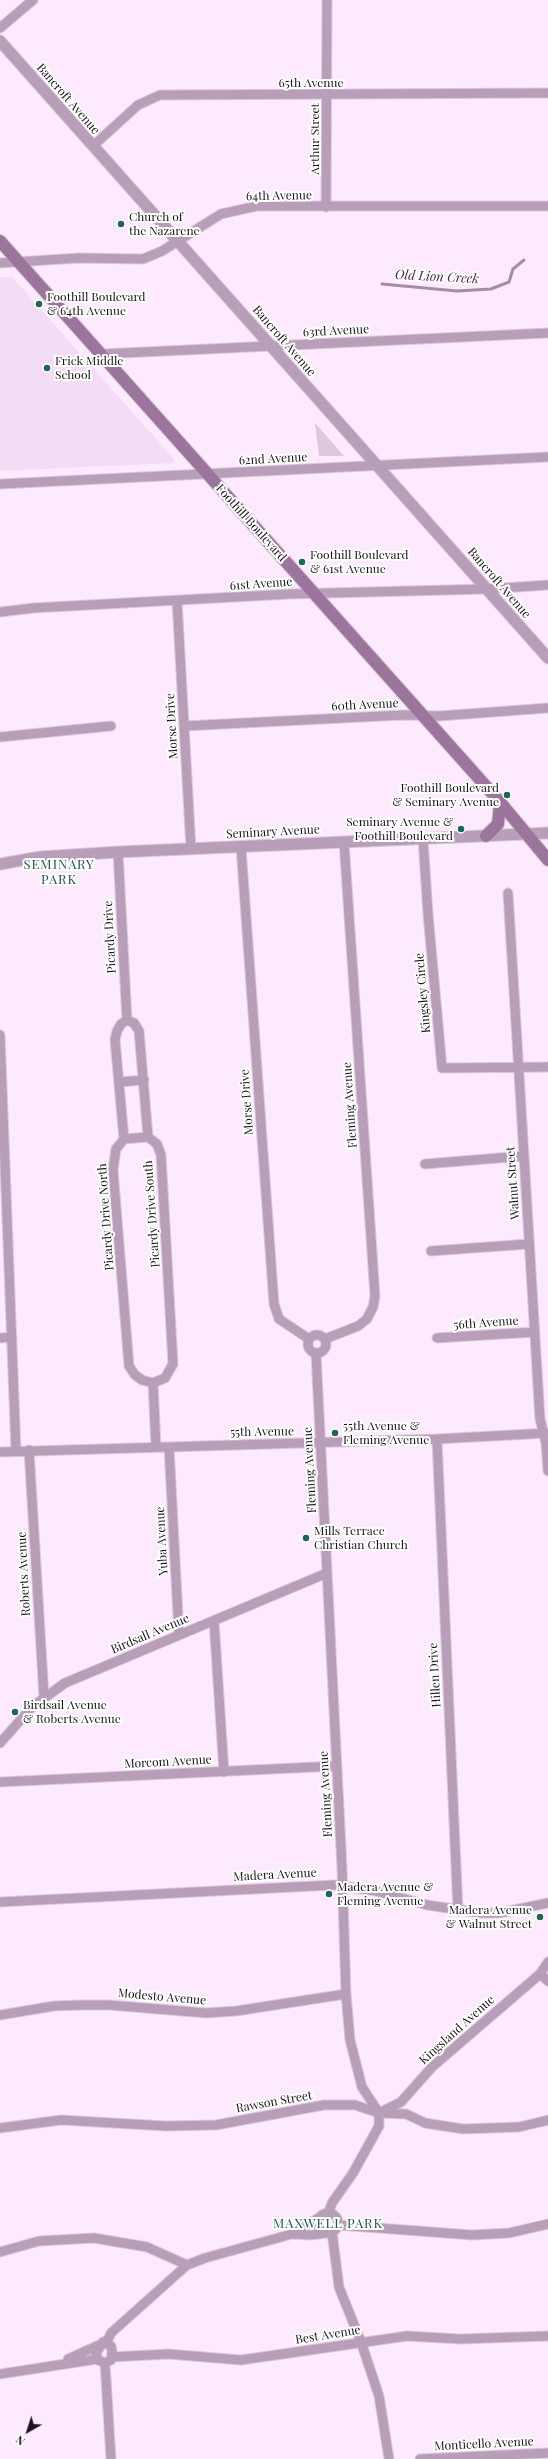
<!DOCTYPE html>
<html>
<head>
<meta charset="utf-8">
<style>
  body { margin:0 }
  #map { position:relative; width:548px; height:2459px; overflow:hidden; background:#fdeafe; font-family:"Playfair Display",serif }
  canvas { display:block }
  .north { position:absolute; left:8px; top:2411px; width:40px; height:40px; -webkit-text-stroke:3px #fff; paint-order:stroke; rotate:219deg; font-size:11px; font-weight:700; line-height:16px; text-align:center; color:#1a131a }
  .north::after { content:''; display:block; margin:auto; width:14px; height:18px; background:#1a131a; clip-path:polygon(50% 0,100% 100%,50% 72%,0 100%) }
</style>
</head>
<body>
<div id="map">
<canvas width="548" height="2459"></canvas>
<div class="north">N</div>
</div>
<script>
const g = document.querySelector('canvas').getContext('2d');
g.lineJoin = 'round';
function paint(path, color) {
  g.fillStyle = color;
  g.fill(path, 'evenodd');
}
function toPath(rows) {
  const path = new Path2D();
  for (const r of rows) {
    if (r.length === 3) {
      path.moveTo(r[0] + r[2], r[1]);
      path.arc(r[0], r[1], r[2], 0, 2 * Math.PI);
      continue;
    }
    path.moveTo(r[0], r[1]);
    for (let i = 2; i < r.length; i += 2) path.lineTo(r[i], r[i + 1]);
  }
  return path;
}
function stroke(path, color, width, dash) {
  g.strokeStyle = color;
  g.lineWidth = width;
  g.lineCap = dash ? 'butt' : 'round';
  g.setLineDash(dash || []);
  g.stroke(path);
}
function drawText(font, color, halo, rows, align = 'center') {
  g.font = font + ' "Playfair Display",serif';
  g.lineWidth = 4;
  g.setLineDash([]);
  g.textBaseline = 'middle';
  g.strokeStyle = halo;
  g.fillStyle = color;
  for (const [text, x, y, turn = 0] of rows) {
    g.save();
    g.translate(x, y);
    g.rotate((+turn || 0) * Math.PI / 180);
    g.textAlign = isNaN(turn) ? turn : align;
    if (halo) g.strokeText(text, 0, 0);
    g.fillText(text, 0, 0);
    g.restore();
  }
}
paint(toPath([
  [0,277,12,277,174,459,173,463,0,471]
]), '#f5dcf6');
paint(toPath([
  [315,423,344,456,319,456]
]), '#dec8de');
stroke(toPath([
  [382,284,457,291,491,289,509,282,513,269,524,260]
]), '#a68ca6', 3);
const minor = toPath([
  [0,28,33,0],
  [93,146,138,105,160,95,548,93],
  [326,207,327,0],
  [0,263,79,258,143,259,162,251,221,214,257,206,548,206],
  [101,354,548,333],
  [0,484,548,457],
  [177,601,191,849],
  [0,612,33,608,290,594,487,589,548,585],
  [184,726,403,715,439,716,548,708],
  [0,737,111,726],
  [423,839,428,914,442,1068,548,1067],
  [241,847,274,1304,279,1319,309,1339],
  [118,852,127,1020],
  [508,893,540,1419,546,1443,548,1471],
  [127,1020,134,1023,139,1031,148,1137,157,1144,161,1155,173,1364,165,1378,153,1383],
  [127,1020,121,1024,117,1031,115,1040,124,1139,116,1149,113,1170,129,1366,135,1375,142,1380,153,1383],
  [0,1035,16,1451],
  [120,1082,144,1080],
  [124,1139,148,1137],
  [425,1164,523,1156],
  [431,1251,529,1244],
  [317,1344,9],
  [0,1338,12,1337],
  [437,1338,535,1332],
  [325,1339,358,1326,367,1319,373,1307,375,1296,344,842],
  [316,1354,342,1868,346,1994,350,2040,362,2087,379,2113,379,2126,353,2173,332,2203,329,2212],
  [153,1383,156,1447],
  [437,1439,458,1911],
  [169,1447,179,1635],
  [29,1450,44,1697],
  [0,1452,437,1439,548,1433],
  [214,1621,224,1772],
  [0,1743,32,1707,65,1683,327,1573],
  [0,1782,336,1766],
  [0,1902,333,1885,376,1891,427,1905,481,1913,499,1913,548,1903],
  [540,1974,548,1981],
  [0,2015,54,2006,80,2005,109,2005,206,2013,236,2011,346,1994],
  [381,2112,401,2102,432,2067,540,1974,548,1962],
  [0,2128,61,2120,166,2126,216,2125,324,2105,355,2105,379,2113,406,2114,425,2123,463,2129,519,2127,548,2120],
  [328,2223,10],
  [338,2225,472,2235,509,2233,548,2224],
  [332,2232,339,2287,361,2342,379,2396,389,2459],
  [292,2234,320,2217],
  [0,2252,39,2241,94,2238,147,2247,187,2265],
  [103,2342,111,2346,112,2351,111,2360,105,2363,98,2360,96,2353,103,2342],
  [107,2342,111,2333,187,2265,205,2258,292,2234,311,2235,327,2233],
  [113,2357,168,2354,241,2360,407,2336,460,2339,548,2336],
  [68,2359,99,2345],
  [105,2363,111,2459],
  [0,2374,97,2359],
  [420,2459,548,2453]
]);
const tertiary = toPath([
  [0,41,548,658],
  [0,864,40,857,118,852,548,833]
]);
const secondary = toPath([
  [0,241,500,802,548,860],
  [486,836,498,824,500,802]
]);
stroke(minor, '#d9c8da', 11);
stroke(tertiary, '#d9c8da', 13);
stroke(secondary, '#d9c8da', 14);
stroke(minor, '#b99eb9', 9);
stroke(tertiary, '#b99eb9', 11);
stroke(secondary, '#9c759d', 12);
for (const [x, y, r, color] of [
  [121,224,4,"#1f6558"],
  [39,304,4,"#1f6558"],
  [47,368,4,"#1f6558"],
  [302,562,4,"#1f6558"],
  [507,795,4,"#1f6558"],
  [461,829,4,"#1f6558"],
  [335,1433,4,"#1f6558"],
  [306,1538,4,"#1f6558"],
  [15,1712,4,"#1f6558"],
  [329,1894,4,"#1f6558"],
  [540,1917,4,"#1f6558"]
]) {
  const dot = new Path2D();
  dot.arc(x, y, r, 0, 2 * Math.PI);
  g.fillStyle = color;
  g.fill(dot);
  stroke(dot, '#fff', 1.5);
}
drawText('12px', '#1a131a', '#fff', [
  ["65th Avenue",311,83],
  ["Bancroft Avenue",68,99,49],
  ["Arthur Street",315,139,-90],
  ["64th Avenue",279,196,-1],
  ["63rd Avenue",336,331,-3],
  ["Bancroft Avenue",284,341,49],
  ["62nd Avenue",273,459,-3],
  ["Foothill Boulevard",251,523,48],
  ["Bancroft Avenue",499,583,49],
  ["61st Avenue",261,584,-4],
  ["60th Avenue",365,705,-3],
  ["Morse Drive",172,726,-93],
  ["Seminary Avenue",273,832,-3],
  ["Picardy Drive",110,937,-93],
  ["Kingsley Circle",423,993,-95],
  ["Morse Drive",247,1102,-94],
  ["Fleming Avenue",350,1105,-94],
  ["Walnut Street",513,1183,-94],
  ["Picardy Drive South",152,1214,-94],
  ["Picardy Drive North",106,1217,-94],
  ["56th Avenue",486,1323,-4],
  ["55th Avenue",262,1432,-1],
  ["Fleming Avenue",310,1470,-93],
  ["Yuba Avenue",162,1541,-93],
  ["Roberts Avenue",24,1574,-93],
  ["Birdsall Avenue",150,1634,-23],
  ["Hillen Drive",435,1675,-93],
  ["Morcom Avenue",168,1762,-3],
  ["Fleming Avenue",326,1794,-93],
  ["Madera Avenue",275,1875,-3],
  ["Modesto Avenue",162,1997,5],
  ["Kingsland Avenue",457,2030,-42],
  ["Rawson Street",274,2102,-10],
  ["Best Avenue",328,2335,-9],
  ["Monticello Avenue",484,2444,-3]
]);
drawText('12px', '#1a131a', '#fff', [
  ["Church of",129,217],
  ["the Nazarene",129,231],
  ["Foothill Boulevard",47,297],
  ["& 64th Avenue",47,311],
  ["Frick Middle",55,361],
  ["School",55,375],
  ["Foothill Boulevard",310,555],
  ["& 61st Avenue",310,569],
  ["Foothill Boulevard",499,788,"right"],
  ["& Seminary Avenue",499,802,"right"],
  ["Seminary Avenue &",453,822,"right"],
  ["Foothill Boulevard",453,836,"right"],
  ["55th Avenue &",343,1426],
  ["Fleming Avenue",343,1440],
  ["Mills Terrace",314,1531],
  ["Christian Church",314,1545],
  ["Birdsail Avenue",23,1705],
  ["& Roberts Avenue",23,1719],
  ["Madera Avenue &",337,1887],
  ["Fleming Avenue",337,1901],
  ["Madera Avenue",532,1910,"right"],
  ["& Walnut Street",532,1924,"right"]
], 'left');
drawText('italic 13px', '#49254b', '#fff', [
  ["Old Lion Creek",437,277,3]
]);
g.letterSpacing = '1px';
drawText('13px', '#20564b', '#fff', [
  ["SEMINARY",59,865],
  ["PARK",59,880],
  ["MAXWELL PARK",328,2224]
]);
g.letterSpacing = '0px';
</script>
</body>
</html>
